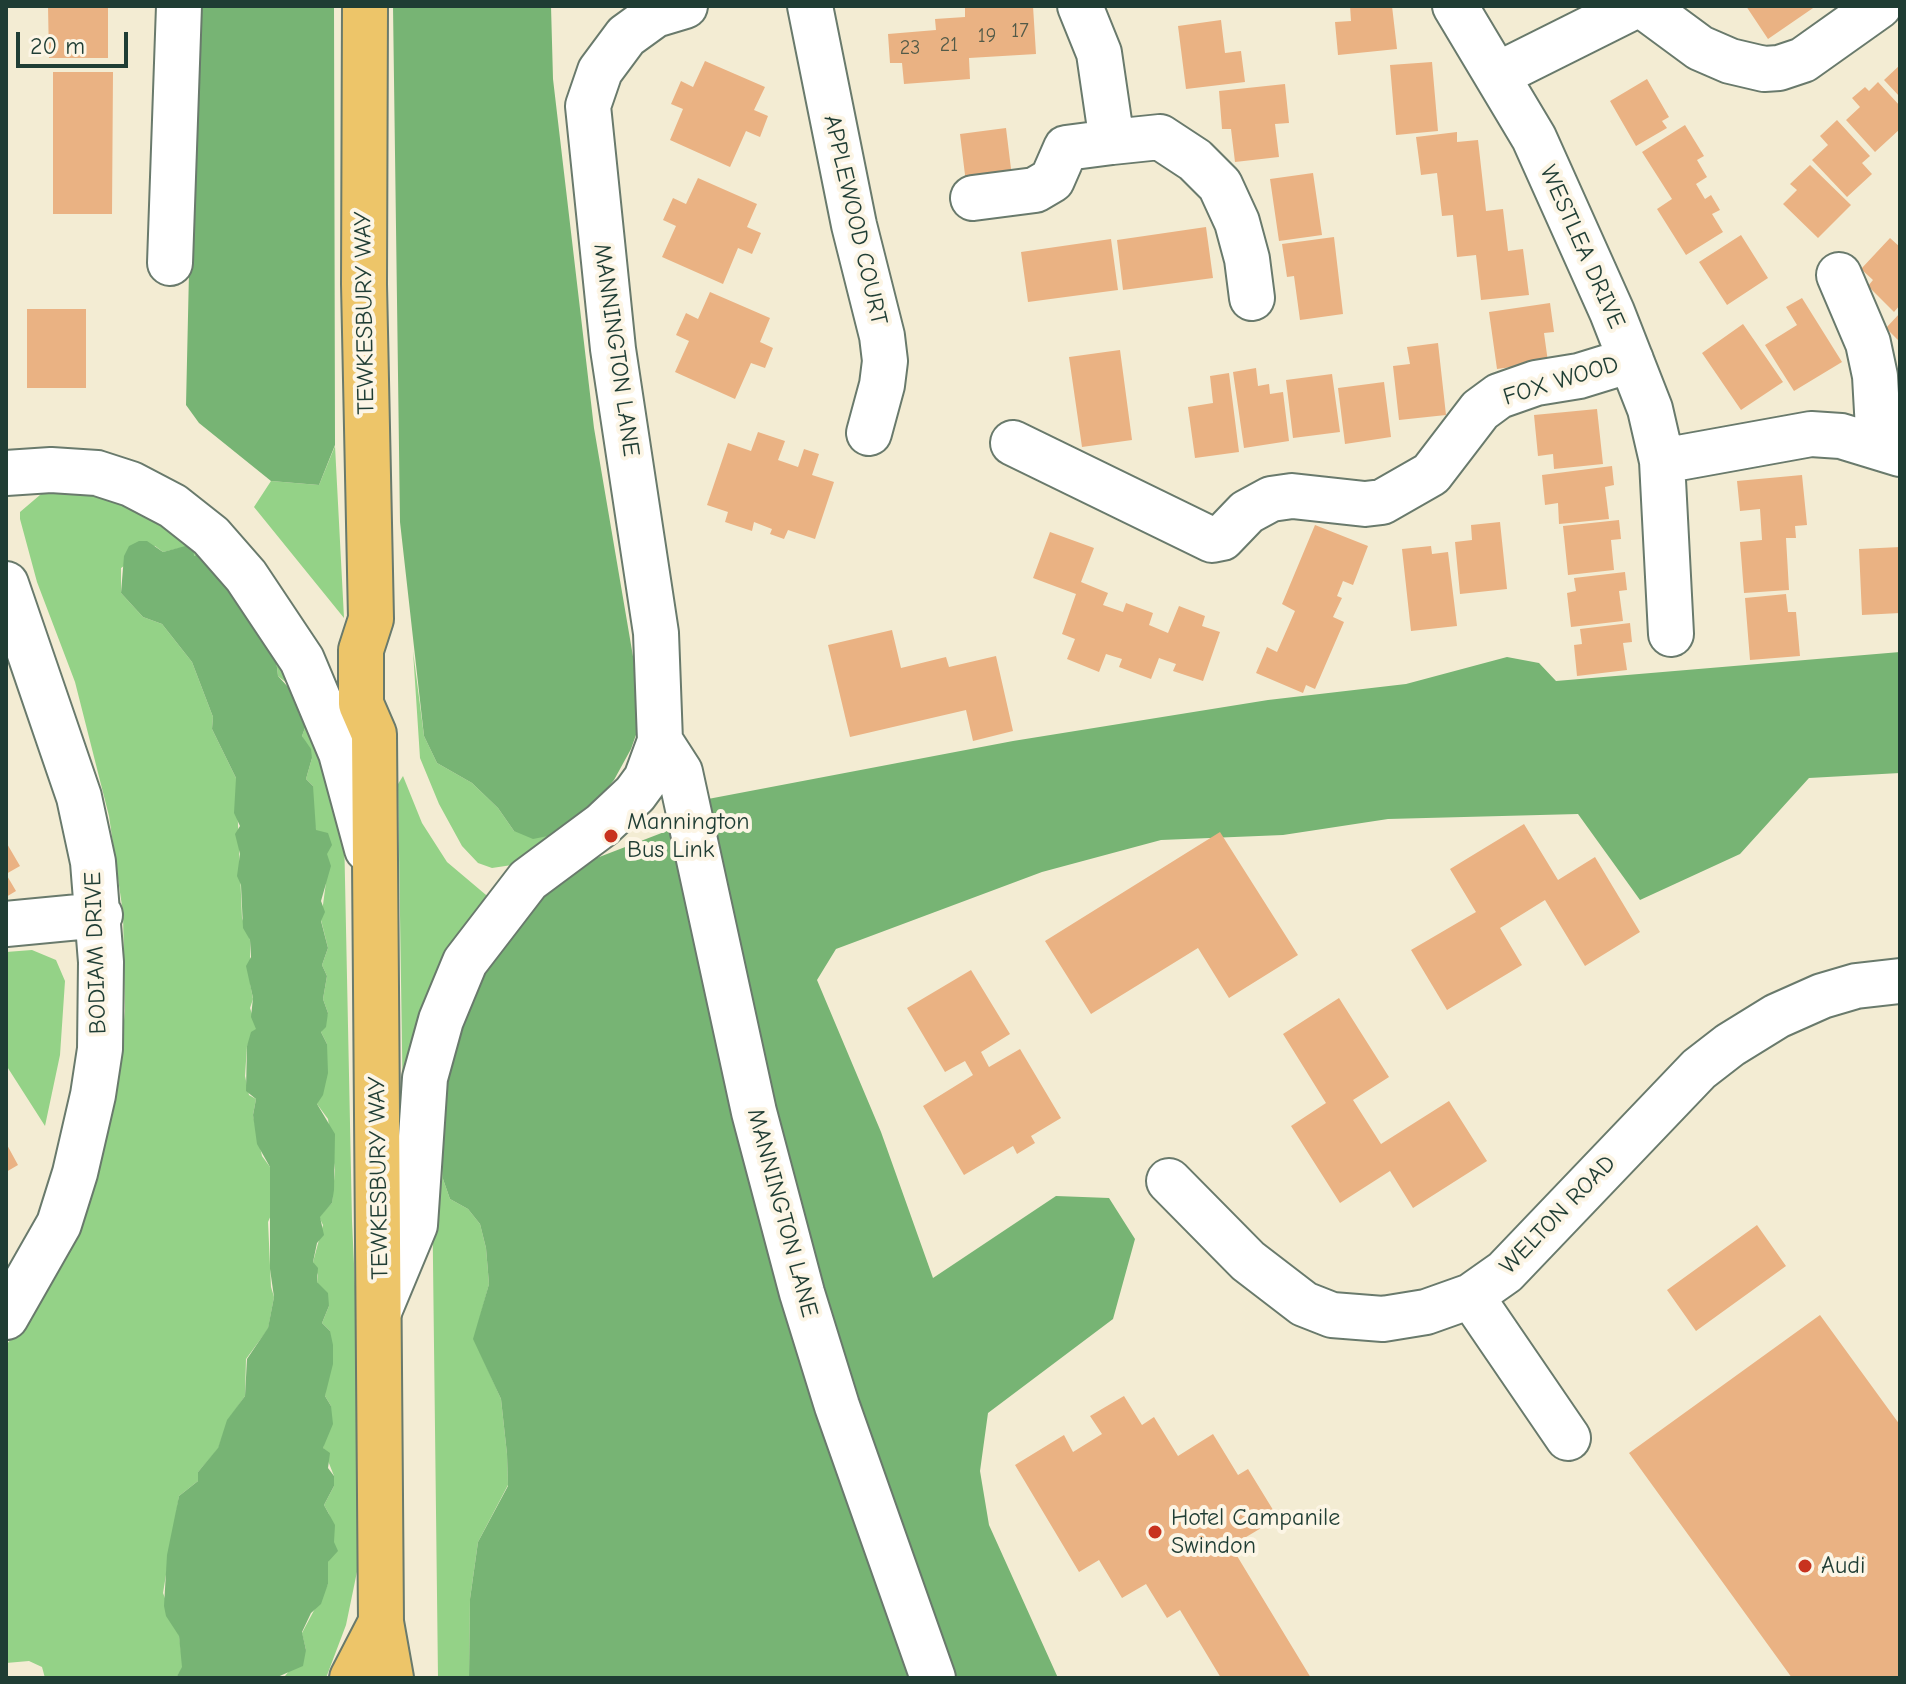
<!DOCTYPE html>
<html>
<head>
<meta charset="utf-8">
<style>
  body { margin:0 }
  #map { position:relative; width:1906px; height:1684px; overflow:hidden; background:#f3ecd3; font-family:"Comic Neue",sans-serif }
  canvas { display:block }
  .frame { position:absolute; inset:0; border:8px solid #1f3d34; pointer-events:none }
  .scale { position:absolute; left:16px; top:32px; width:112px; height:36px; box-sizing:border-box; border:4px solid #1f3d34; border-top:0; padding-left:10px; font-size:24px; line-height:28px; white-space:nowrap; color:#1f3d34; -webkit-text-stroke:6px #fcf5e5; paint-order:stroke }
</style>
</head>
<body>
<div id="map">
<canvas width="1906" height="1684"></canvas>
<div class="frame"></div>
<div class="scale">20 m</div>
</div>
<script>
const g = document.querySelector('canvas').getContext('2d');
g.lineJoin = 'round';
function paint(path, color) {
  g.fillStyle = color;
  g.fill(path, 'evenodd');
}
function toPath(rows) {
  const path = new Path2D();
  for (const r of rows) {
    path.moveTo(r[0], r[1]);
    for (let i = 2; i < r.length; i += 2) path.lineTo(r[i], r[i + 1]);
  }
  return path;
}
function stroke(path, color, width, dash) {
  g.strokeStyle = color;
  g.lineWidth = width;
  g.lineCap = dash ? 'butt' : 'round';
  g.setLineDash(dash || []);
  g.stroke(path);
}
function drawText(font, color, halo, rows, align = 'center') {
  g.font = font + ' "Comic Neue",sans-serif';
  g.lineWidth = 8;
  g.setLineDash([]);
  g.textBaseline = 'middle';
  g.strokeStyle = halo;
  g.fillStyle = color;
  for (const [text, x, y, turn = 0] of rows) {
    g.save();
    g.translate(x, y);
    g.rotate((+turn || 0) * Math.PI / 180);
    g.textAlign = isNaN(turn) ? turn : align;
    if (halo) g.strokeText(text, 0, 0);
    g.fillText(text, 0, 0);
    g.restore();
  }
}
paint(toPath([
  [335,446,344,618,254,507,271,481,319,485],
  [47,489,123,497,165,527,218,548,313,699,344,831,352,1221,362,1436,359,1562,346,1625,326,1678,275,1678,285,1676,306,1650,302,1633,328,1584,328,1562,333,1542,329,1514,324,1505,334,1486,334,1476,323,1448,331,1406,325,1396,330,1331,322,1323,329,1306,317,1282,318,1275,313,1262,323,1225,319,1217,332,1203,335,1170,328,1119,317,1104,326,1058,327,1044,321,1032,328,1013,323,999,327,976,322,965,328,948,321,920,326,882,313,816,313,786,306,779,312,758,302,736,306,725,288,684,278,676,275,651,202,555,193,556,180,548,163,552,155,546,121,568,121,593,143,617,162,624,192,662,213,717,212,729,236,778,242,918,250,940,250,983,253,999,250,1008,257,1029,247,1046,245,1076,249,1095,256,1099,253,1115,262,1156,270,1167,272,1213,268,1222,271,1287,274,1297,268,1329,246,1359,245,1396,228,1420,218,1449,198,1472,198,1481,179,1496,163,1593,179,1635,183,1667,176,1678,45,1678,42,1667,29,1661,6,1663,6,1345,14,1336,108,1129,118,1078,125,1011,123,913,109,816,75,682,37,582,20,519,20,512],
  [413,651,424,736,437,763,472,783,498,808,514,831,563,833,512,865,492,868,478,863,462,846,439,804,420,758],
  [403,776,422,823,447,862,492,900,403,1112,398,784],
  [32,950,56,960,65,981,60,1055,45,1126,6,1065,6,952],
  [441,1093,443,1179,450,1199,468,1209,480,1224,486,1248,489,1284,474,1339,501,1399,507,1454,508,1485,478,1542,470,1599,469,1678,438,1678,432,1179]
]), '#94d287');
paint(toPath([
  [195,6,334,6,335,445,319,485,271,481,199,423,186,405],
  [393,6,551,6,553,79,594,428,643,715,631,749,614,780,579,823,563,833,533,839,514,831,498,808,472,783,437,763,424,736,400,522],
  [139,541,147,541,163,552,193,544,194,556,205,551,275,651,278,676,298,698,298,712,306,725,302,736,311,749,312,758,306,779,313,786,316,830,328,833,332,845,327,854,331,866,321,901,325,912,321,921,328,948,322,965,327,976,323,999,328,1013,326,1027,321,1032,327,1044,328,1073,323,1095,317,1104,335,1134,334,1190,332,1203,320,1217,324,1235,317,1243,313,1262,318,1268,317,1282,328,1293,329,1306,322,1323,330,1331,333,1345,333,1364,325,1396,331,1406,333,1424,323,1448,330,1453,328,1468,334,1476,334,1486,324,1505,335,1525,334,1542,338,1551,328,1562,328,1584,321,1604,311,1613,302,1632,306,1650,303,1666,275,1678,176,1678,182,1667,179,1636,166,1616,164,1606,167,1555,179,1496,198,1481,198,1472,218,1448,227,1420,245,1396,247,1359,268,1328,274,1297,270,1269,270,1167,257,1144,253,1115,256,1099,246,1091,247,1046,251,1032,256,1029,251,1017,253,998,246,966,251,957,250,940,243,928,241,885,237,876,240,854,235,834,240,826,234,813,236,778,212,729,213,717,192,662,162,624,143,617,121,593,124,556,129,546],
  [1900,652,1900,773,1809,778,1740,854,1640,900,1578,814,1388,819,1283,835,1161,840,1042,872,836,949,817,980,881,1132,933,1278,1056,1196,1109,1198,1135,1239,1113,1319,988,1413,980,1471,989,1525,1058,1678,469,1678,470,1599,478,1542,508,1486,507,1454,501,1399,473,1339,489,1284,486,1248,480,1224,468,1209,450,1199,443,1179,439,1100,453,1030,488,951,552,886,594,859,698,819,708,799,1013,741,1268,700,1406,684,1507,657,1539,663,1556,681]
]), '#77b474');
paint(toPath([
  [48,6,108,6,108,58,49,58],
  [965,6,1033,6,1036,54,969,58,970,79,904,84,902,63,890,63,888,34,936,30,935,19,965,17],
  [1350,6,1392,6,1397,49,1338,55,1335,22,1351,21],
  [1746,6,1816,6,1768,39],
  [1221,20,1225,53,1241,51,1245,82,1186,89,1178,26],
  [705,61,765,87,754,110,768,116,760,137,746,131,730,167,670,140,683,109,671,104,681,81,693,87],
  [1432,62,1438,131,1396,135,1390,65],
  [1900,65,1900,97,1884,80],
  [53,72,113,72,112,214,53,214],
  [1647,79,1669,117,1662,121,1667,128,1636,146,1610,101],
  [1878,82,1900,106,1900,129,1875,152,1846,120,1860,107,1852,98,1865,87,1869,91],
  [1285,84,1289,123,1275,124,1279,157,1235,162,1231,129,1222,129,1219,91],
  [1837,120,1870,156,1862,163,1872,174,1847,197,1812,160,1828,145,1820,136],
  [1685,125,1704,156,1697,160,1707,177,1696,184,1705,199,1711,195,1720,210,1712,214,1723,232,1686,255,1657,209,1672,199,1642,152],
  [1006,128,1012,177,966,183,960,134],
  [1457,132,1457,142,1478,140,1486,211,1503,209,1508,251,1523,249,1529,295,1481,300,1476,255,1457,257,1453,215,1442,216,1437,173,1421,175,1416,137],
  [1810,165,1851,205,1818,238,1783,204,1797,190,1790,184],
  [1313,173,1322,235,1279,241,1270,179],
  [698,178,757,204,747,227,761,233,752,254,738,248,723,284,662,257,676,226,663,220,673,198,686,204],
  [1206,227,1213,278,1123,290,1117,240],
  [1741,235,1768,278,1727,305,1699,262],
  [1334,237,1343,314,1300,320,1294,276,1287,277,1282,244],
  [1890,238,1900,247,1900,305,1894,312,1868,286,1873,280,1861,269],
  [1111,239,1118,290,1028,302,1021,252],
  [710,292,770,318,760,342,773,348,765,368,751,363,735,399,675,372,689,341,676,335,686,313,698,319],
  [1802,298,1842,362,1794,391,1765,345,1797,325,1786,307],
  [1550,303,1554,332,1544,333,1548,362,1497,369,1489,312],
  [27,309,86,309,86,388,27,388],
  [1900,313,1900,342,1886,328],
  [1743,324,1783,382,1741,410,1702,353],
  [1438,343,1446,415,1399,420,1393,366,1410,364,1407,347],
  [1120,350,1132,440,1082,447,1069,357],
  [1256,368,1258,386,1269,384,1270,394,1283,392,1289,441,1244,448,1233,372],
  [1229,373,1239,452,1195,458,1188,407,1213,403,1210,376],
  [1332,374,1340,432,1293,438,1286,380],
  [1384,382,1391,437,1345,444,1338,388],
  [1597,409,1603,464,1554,469,1553,454,1538,456,1534,415],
  [758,432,785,441,778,460,798,467,804,449,819,454,812,475,834,482,815,539,788,530,784,539,770,534,772,529,754,522,752,531,725,522,728,512,707,505,728,443,751,451],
  [1612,466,1614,485,1605,487,1609,519,1559,524,1558,503,1545,505,1542,475],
  [1802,475,1807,525,1795,526,1796,538,1786,538,1789,590,1744,593,1740,542,1762,540,1760,509,1740,511,1737,481],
  [1619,520,1621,539,1611,540,1614,570,1568,575,1563,526],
  [1500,522,1507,589,1460,594,1455,542,1472,540,1471,525],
  [1315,525,1368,546,1353,585,1343,581,1337,596,1342,598,1333,617,1344,622,1315,689,1306,685,1303,693,1256,673,1267,647,1277,652,1295,611,1282,604],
  [1050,532,1094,548,1081,582,1108,593,1103,605,1123,612,1126,603,1153,613,1149,625,1168,633,1179,606,1205,616,1202,626,1220,632,1203,681,1173,671,1176,664,1159,658,1151,679,1119,667,1122,659,1106,654,1099,672,1067,659,1075,639,1062,634,1076,594,1033,578],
  [1431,546,1432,554,1448,552,1457,626,1411,631,1402,549],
  [1900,547,1900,613,1862,615,1859,549],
  [1625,572,1627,590,1619,591,1623,621,1571,627,1567,593,1576,591,1574,578],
  [1786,594,1788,612,1796,612,1800,656,1750,660,1745,598],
  [1630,623,1632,642,1623,643,1627,670,1577,676,1574,645,1582,644,1580,629],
  [892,630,901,668,946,657,949,667,996,656,1013,731,973,741,966,710,850,737,828,645],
  [1524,824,1558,880,1595,857,1640,932,1585,966,1545,900,1500,928,1522,965,1447,1010,1411,950,1476,912,1450,869],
  [1220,832,1298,955,1229,998,1198,948,1091,1014,1045,941],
  [6,842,20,866,6,874,16,891,6,897],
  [971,970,1010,1034,981,1052,989,1067,1020,1049,1061,1118,1031,1136,1035,1143,1017,1154,1013,1146,964,1175,923,1106,973,1075,965,1061,945,1072,907,1008],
  [1339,998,1389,1077,1353,1100,1381,1144,1449,1101,1487,1161,1413,1208,1390,1171,1340,1203,1291,1126,1326,1103,1283,1034],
  [6,1143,18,1165,6,1172],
  [1757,1225,1786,1266,1696,1331,1667,1290],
  [1820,1315,1900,1425,1900,1678,1792,1678,1629,1453],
  [1124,1396,1142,1425,1154,1417,1178,1456,1213,1434,1238,1475,1248,1469,1278,1518,1231,1546,1311,1678,1221,1678,1180,1610,1167,1618,1146,1584,1122,1598,1099,1560,1079,1572,1015,1465,1064,1435,1073,1452,1102,1434,1090,1416]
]), '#eab283');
const minor = toPath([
  [810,6,854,225,882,336,885,361,882,385,869,433],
  [1455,6,1534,138,1612,312,1650,409,1662,461,1671,634],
  [1643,6,1700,48,1730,61,1764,69,1779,68,1803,60,1879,6],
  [1499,74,1635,6],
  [1112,142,1160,137,1195,160,1220,185,1237,222,1247,259,1252,298],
  [973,198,1035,190,1052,180,1066,148,1112,142,1099,53,1080,6],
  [170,263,179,6],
  [1839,275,1868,343,1875,376,1879,447],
  [1013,443,1212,540,1222,538,1247,512,1271,499,1292,496,1365,504,1382,502,1431,474,1480,410,1499,396,1536,383,1579,376,1631,360],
  [1662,461,1811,434,1841,436,1900,454],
  [6,473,51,470,97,473,131,484,173,506,211,536,246,576,302,660,341,753,367,849],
  [6,584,79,797,93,862,101,962,100,1049,93,1095,75,1173,59,1224,6,1317],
  [660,741,680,772,754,1112,802,1293,837,1406,933,1678],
  [6,924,100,915],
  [1169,1181,1248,1261,1304,1304,1332,1315,1383,1319,1426,1312,1471,1296,1505,1272,1699,1069,1730,1045,1777,1016,1822,996,1856,986,1900,981],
  [1471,1296,1568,1438],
  [380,1309,415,1225,425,1078,441,1020,465,962,528,880,602,825,635,794,646,779,660,741,656,633,613,349,588,106,600,71,626,36,655,15,685,6]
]);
const major = toPath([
  [365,6,364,284,371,619,361,650,361,704,374,734,381,1622,391,1678],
  [352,1678,381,1622]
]);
stroke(minor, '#697a6c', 48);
stroke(major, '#697a6c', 48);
stroke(minor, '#fff', 44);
stroke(major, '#edc569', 44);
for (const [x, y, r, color] of [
  [611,836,8,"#c8321e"],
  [1155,1532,8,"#c8321e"],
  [1805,1566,8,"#c8321e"]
]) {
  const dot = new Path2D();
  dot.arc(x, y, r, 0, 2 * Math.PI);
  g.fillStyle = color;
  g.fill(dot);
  stroke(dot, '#fcf5e5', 3);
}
drawText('20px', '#525a48', null, [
  ["17",1020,31],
  ["19",987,36],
  ["21",949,45],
  ["23",910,48]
]);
drawText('24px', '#1f3d34', '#fcf5e5', [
  ["APPLEWOOD COURT",855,220,77],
  ["WESTLEA DRIVE",1582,247,66],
  ["TEWKESBURY WAY",365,313,-91],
  ["MANNINGTON LANE",616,350,82],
  ["FOX WOOD",1561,381,-17],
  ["BODIAM DRIVE",96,953,-92],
  ["TEWKESBURY WAY",379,1178,-91],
  ["MANNINGTON LANE",782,1213,75],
  ["WELTON ROAD",1558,1215,-46]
]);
drawText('24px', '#1f3d34', '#fcf5e5', [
  ["Mannington",627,822],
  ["Bus Link",627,850],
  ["Hotel Campanile",1171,1518],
  ["Swindon",1171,1546],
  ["Audi",1821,1566]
], 'left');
</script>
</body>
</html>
